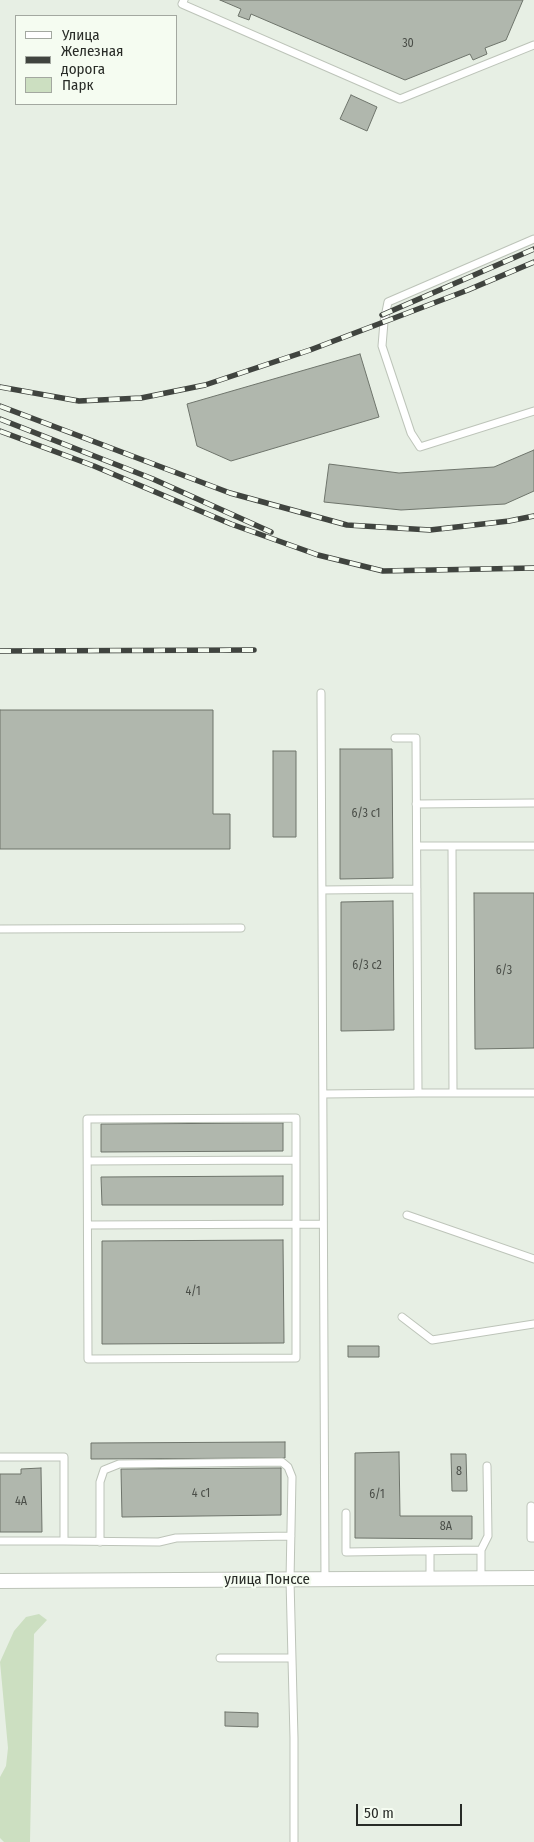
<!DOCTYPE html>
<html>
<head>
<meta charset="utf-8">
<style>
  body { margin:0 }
  #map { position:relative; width:534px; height:1842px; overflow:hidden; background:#e7efe4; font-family:"Fira Sans Condensed",sans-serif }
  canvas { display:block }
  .legend { position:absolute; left:15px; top:15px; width:162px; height:90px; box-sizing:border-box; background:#f5fcf1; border:1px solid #a3a8a0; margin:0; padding:6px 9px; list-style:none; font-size:15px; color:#282b27 }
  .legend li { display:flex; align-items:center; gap:10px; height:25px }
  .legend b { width:25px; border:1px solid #a3a8a0 }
  .scale { position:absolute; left:356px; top:1804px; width:106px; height:22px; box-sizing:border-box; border:2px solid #282b27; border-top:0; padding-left:6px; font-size:15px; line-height:18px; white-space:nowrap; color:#282b27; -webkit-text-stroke:4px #f5fcf1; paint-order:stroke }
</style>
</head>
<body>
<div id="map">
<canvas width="534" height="1842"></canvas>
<ul class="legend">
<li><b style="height:6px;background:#fff"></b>Улица</li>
<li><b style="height:6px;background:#40443f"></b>Железная дорога</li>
<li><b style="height:14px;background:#ccdfc1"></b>Парк</li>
</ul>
<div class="scale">50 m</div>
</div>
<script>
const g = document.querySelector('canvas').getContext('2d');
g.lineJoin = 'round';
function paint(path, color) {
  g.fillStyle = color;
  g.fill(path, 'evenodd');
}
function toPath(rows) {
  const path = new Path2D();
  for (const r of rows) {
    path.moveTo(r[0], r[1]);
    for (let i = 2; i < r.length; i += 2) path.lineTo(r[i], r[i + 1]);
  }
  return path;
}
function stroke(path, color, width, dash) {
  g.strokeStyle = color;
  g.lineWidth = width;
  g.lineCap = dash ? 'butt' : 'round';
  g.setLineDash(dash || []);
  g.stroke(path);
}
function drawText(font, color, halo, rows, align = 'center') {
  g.font = font + ' "Fira Sans Condensed",sans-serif';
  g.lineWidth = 4.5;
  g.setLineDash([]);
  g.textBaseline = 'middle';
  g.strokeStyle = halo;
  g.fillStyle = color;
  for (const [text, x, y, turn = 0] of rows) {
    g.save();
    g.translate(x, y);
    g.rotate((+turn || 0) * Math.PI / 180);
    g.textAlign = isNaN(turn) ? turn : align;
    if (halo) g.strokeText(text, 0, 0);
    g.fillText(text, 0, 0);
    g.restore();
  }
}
paint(toPath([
  [39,1614,47,1620,34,1634,30,1842,4,1842,0,1838,0,1777,6,1766,8,1748,0,1662,14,1631,26,1617]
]), '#ccdfc1');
const building = toPath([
  [220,0,523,0,506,40,485,48,487,54,473,60,470,54,405,80,251,14,249,20,238,16,241,9,220,0],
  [351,95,377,107,367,131,340,119,351,95],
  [360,354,379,417,231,461,197,446,187,404,360,354],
  [534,450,534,491,505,504,401,510,324,502,329,464,399,473,494,467,534,450],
  [0,710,213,710,213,814,230,814,230,849,0,849,0,710],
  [340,749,392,749,393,878,340,879,340,749],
  [273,751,296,751,296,837,273,837,273,751],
  [474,893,534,893,534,1048,475,1049,474,893],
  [393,901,394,1030,341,1031,341,902,393,901],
  [283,1123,283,1151,101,1152,101,1124,283,1123],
  [283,1176,283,1205,102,1205,101,1177,283,1176],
  [283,1240,284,1343,102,1344,102,1241,283,1240],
  [348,1346,379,1346,379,1357,348,1357,348,1346],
  [285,1442,285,1458,91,1459,91,1443,285,1442],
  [399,1452,400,1516,472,1516,472,1539,355,1538,355,1453,399,1452],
  [451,1454,466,1454,467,1491,452,1491,451,1454],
  [41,1468,42,1532,0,1532,0,1474,21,1474,21,1469,41,1468],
  [281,1468,281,1515,122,1517,121,1469,281,1468],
  [225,1712,258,1713,258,1727,225,1726,225,1712]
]);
paint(building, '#b0b7ad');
stroke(building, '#6e746b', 1);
const service = toPath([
  [184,0,182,4,400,99,534,45],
  [534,239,388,302,384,322,382,346,411,433,420,447,534,411],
  [321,693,325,1580],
  [416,804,534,803],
  [417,846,534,846],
  [452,846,453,1093],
  [322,890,417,889],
  [0,929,241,928],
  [418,1093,534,1093],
  [323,1094,418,1093,416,738,395,738],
  [296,1118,296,1358,88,1359,87,1119,296,1118],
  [88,1161,296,1160],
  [407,1215,534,1259],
  [88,1225,323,1224],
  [402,1317,432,1340,534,1324],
  [0,1457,64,1457,64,1541,0,1541],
  [531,1506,531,1538,534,1538],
  [346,1513,346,1552,481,1550],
  [64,1541,159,1542,176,1538,291,1536],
  [100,1542,100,1482,104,1470,119,1464,282,1462,288,1467,292,1477,290,1580,294,1738,294,1842],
  [430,1551,430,1579],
  [481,1578,481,1550,488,1536,487,1466],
  [220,1658,291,1658]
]);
const minor = toPath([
  [0,1581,534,1578]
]);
stroke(service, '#bdc4b9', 9);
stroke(minor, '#bdc4b9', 16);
stroke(service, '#fff', 7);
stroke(minor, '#fff', 14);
const rail = toPath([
  [382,315,534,249],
  [0,387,79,401,141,398,205,385,310,350,468,290,534,262],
  [0,406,230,493,347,525,430,530,509,521,534,516],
  [0,419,153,479,271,532],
  [0,431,94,466,231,524,318,555,383,571,534,568],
  [0,651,254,650]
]);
stroke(rail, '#40443f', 5.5);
stroke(rail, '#f5fcf1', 4, [11]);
drawText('12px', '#4a4e48', null, [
  ["30",408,44],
  ["6/3 с1",366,814],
  ["6/3 с2",367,966],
  ["6/3",504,971],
  ["4/1",193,1292],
  ["8",459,1472],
  ["4 с1",201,1494],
  ["6/1",377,1495],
  ["4А",21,1502],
  ["8А",446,1527]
]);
drawText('15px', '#282b27', '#f5fcf1', [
  ["улица Понссе",267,1580]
]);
</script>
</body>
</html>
